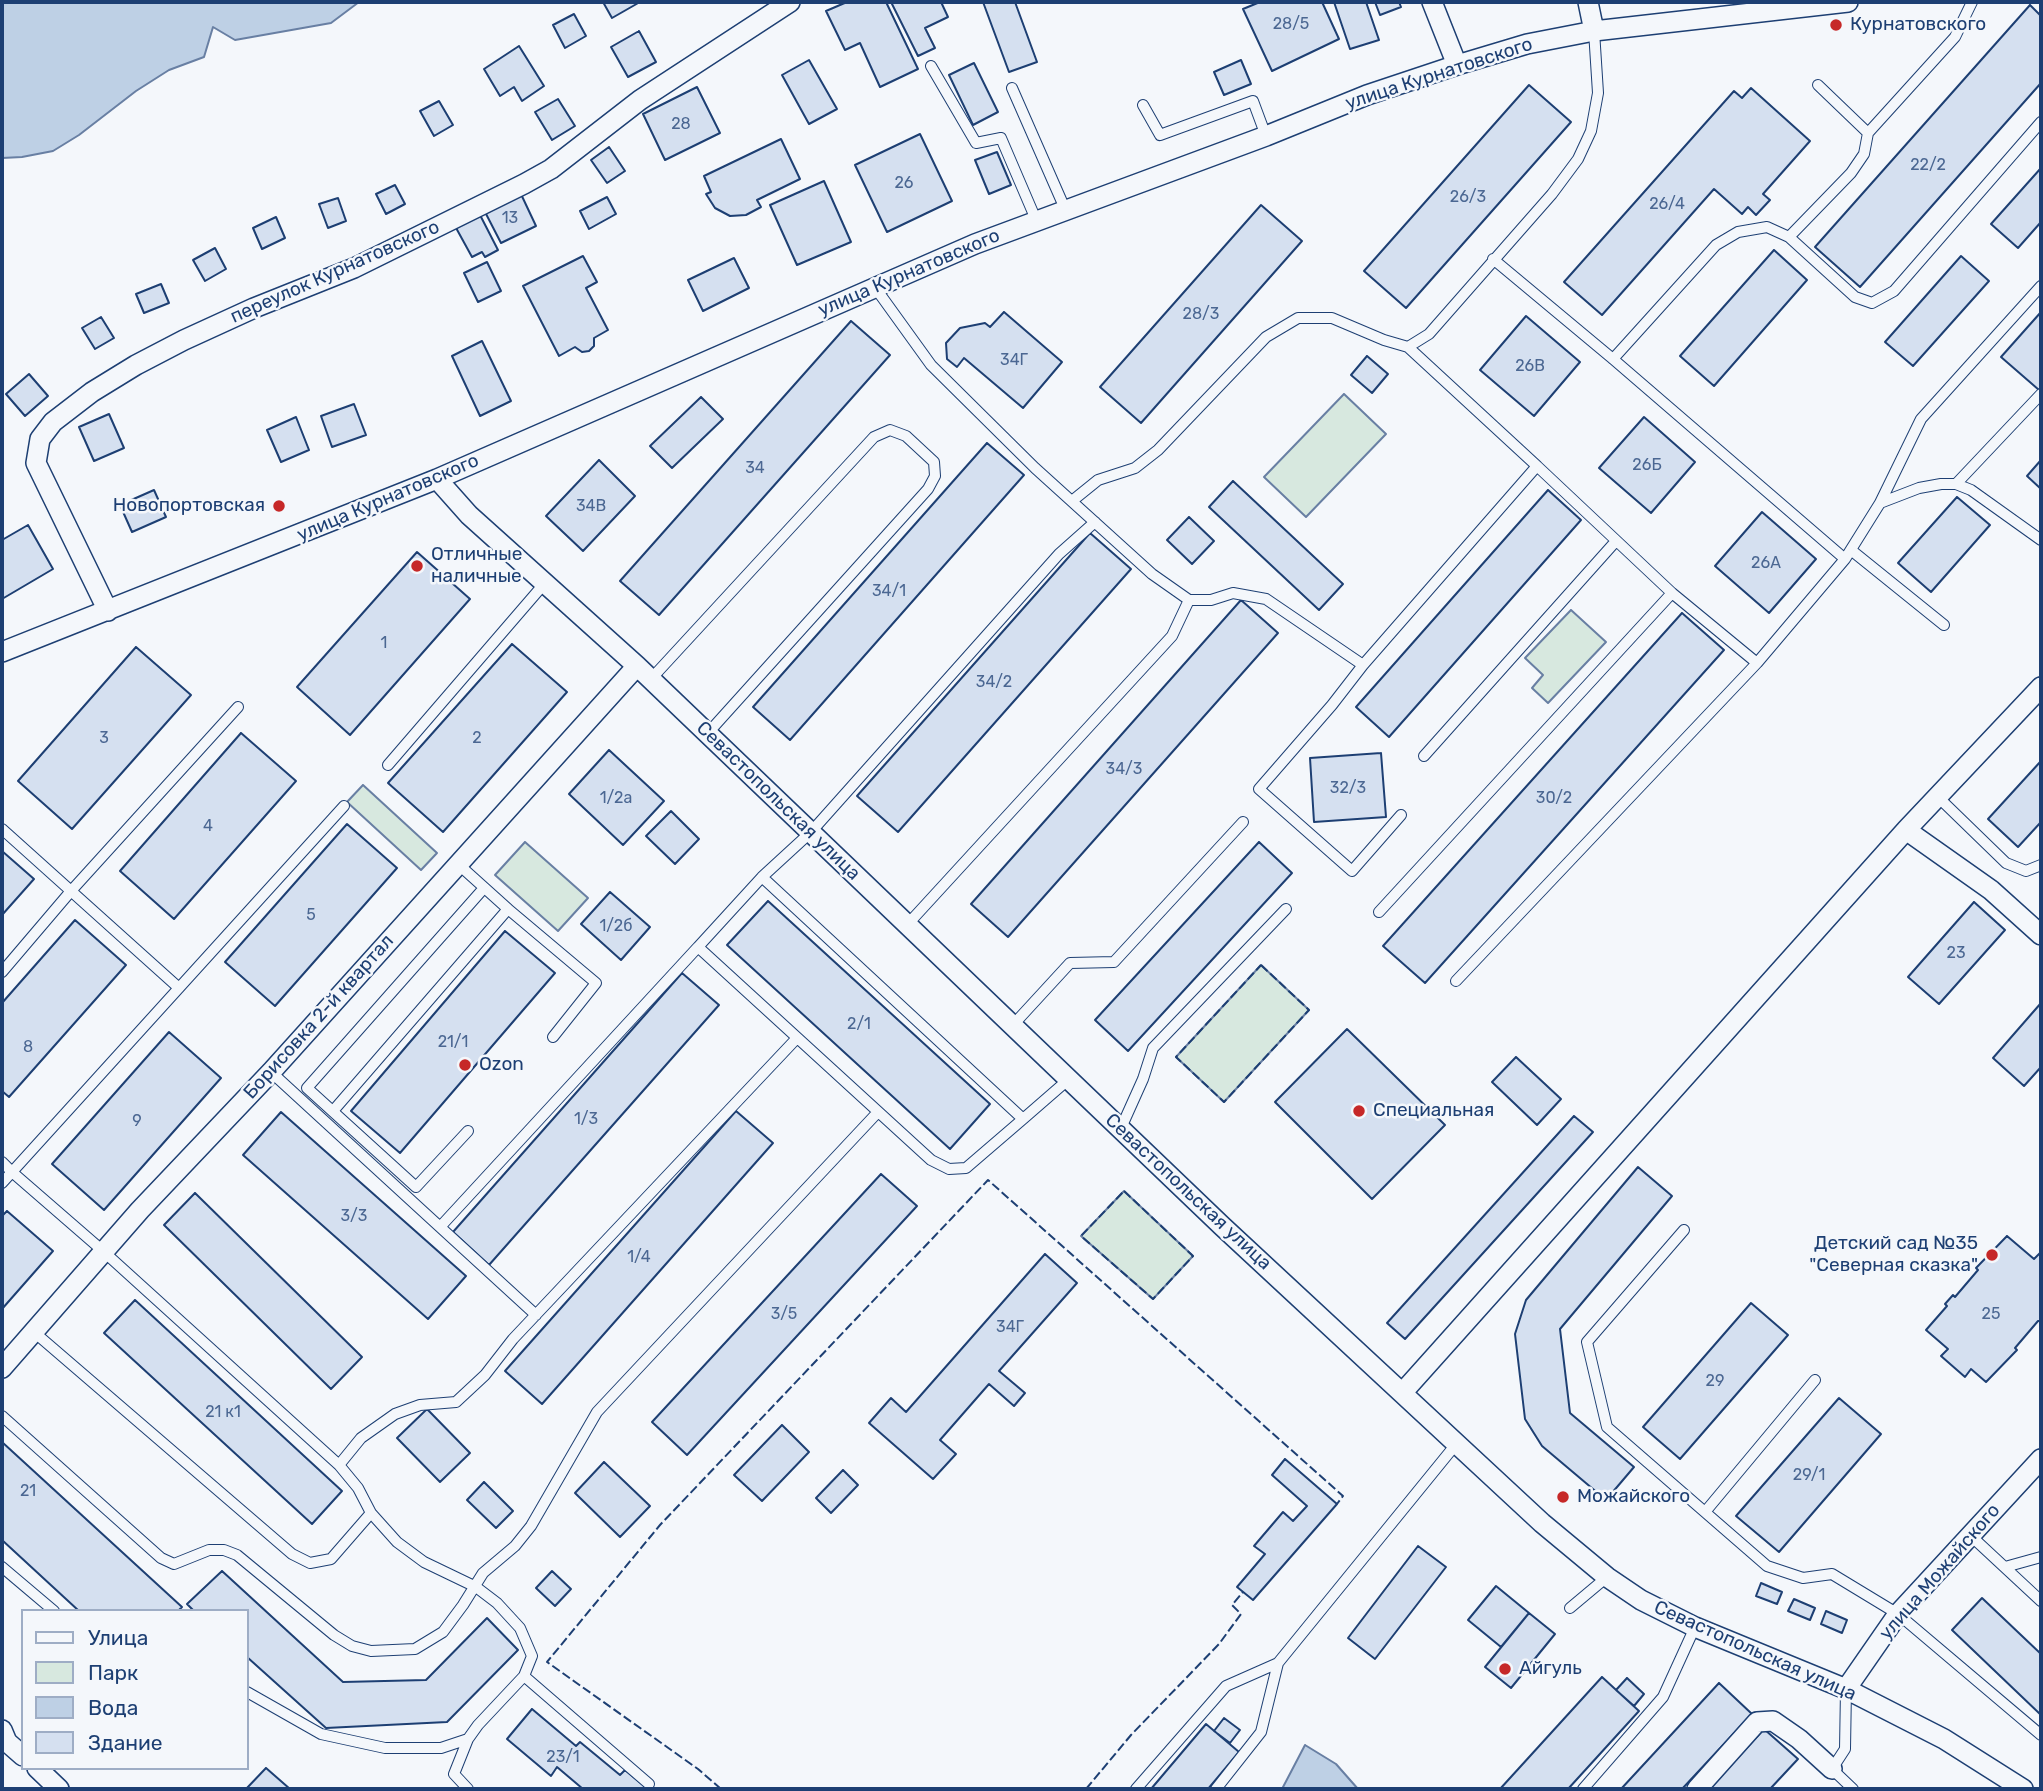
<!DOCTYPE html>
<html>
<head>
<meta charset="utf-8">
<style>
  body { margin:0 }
  #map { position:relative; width:2043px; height:1791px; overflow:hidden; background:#f4f7fb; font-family:Rubik,sans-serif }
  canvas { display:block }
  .frame { position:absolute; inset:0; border:4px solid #1d3f73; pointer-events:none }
  .legend { position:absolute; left:21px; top:1609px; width:228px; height:161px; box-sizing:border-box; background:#f4f7fb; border:2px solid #9eadc5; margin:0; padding:9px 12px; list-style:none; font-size:21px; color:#1d3f73 }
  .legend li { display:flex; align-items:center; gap:14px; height:35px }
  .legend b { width:35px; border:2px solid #9eadc5 }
</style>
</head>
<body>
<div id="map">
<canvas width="2043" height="1791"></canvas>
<div class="frame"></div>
<ul class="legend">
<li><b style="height:9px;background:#f4f7fb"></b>Улица</li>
<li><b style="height:19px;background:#d7e8df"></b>Парк</li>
<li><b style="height:19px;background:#bed0e5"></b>Вода</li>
<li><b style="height:19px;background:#d5e0f0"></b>Здание</li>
</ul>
</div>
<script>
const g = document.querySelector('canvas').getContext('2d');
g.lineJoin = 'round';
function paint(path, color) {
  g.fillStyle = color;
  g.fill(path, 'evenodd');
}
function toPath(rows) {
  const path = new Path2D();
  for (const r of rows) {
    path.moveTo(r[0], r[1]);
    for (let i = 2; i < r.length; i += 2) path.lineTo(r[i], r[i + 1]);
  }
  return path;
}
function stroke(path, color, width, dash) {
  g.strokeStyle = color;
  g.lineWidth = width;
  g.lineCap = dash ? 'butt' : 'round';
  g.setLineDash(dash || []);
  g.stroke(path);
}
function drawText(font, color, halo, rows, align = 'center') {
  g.font = font + ' Rubik,sans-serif';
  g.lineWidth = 5;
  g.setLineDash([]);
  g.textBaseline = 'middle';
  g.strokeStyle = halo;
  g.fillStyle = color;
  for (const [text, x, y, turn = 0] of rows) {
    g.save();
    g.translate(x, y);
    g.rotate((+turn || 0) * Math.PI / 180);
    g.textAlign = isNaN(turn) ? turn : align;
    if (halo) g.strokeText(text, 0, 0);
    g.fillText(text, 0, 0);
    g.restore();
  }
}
const green = toPath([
  [1344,394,1386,434,1306,517,1264,477,1344,394],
  [1571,610,1606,642,1548,703,1532,688,1543,675,1525,658,1571,610],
  [363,785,437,853,421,870,347,802,363,785],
  [525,842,588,898,558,931,495,875,525,842],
  [1261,965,1309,1010,1224,1102,1176,1057,1261,965],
  [1124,1191,1193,1256,1153,1299,1081,1236,1124,1191]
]);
paint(green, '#d7e8df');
stroke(green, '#687fa3', 2);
const water = toPath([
  [2,2,359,2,331,23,235,40,213,27,204,57,169,70,136,91,79,135,53,151,22,157,2,158,2,2],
  [1305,1745,1336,1764,1358,1789,1282,1789,1305,1745]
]);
paint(water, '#bed0e5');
stroke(water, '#687fa3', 2);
const building = toPath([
  [603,2,640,2,612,18,603,2],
  [847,2,886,2,918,69,880,87,860,43,845,50,826,11,847,2],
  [891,2,941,2,948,17,925,28,935,48,918,56,891,2],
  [983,2,1015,2,1037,62,1009,72,983,2],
  [1260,2,1322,2,1339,39,1272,71,1243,9,1260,2],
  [1334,2,1366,2,1379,40,1350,49,1334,2],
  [1375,2,1399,2,1401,7,1380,15,1375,2],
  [2030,5,2041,16,2041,83,1860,287,1815,247,2030,5],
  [574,14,586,36,565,48,553,25,574,14],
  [639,31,656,62,628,77,611,47,639,31],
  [519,46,544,86,522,101,514,87,500,96,484,69,519,46],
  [809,60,837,109,809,124,782,75,809,60],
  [1241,60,1251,84,1224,95,1214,72,1241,60],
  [974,63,998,112,973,125,949,75,974,63],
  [1529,85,1571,122,1406,308,1364,271,1529,85],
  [697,87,720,133,665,160,643,114,697,87],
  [1751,88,1810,141,1763,194,1770,200,1756,215,1748,207,1742,214,1714,189,1602,315,1564,282,1734,91,1742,98,1751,88],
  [558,99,575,126,552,140,535,112,558,99],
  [439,101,453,125,434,136,420,111,439,101],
  [920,134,952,201,887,232,855,165,920,134],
  [781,139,800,179,757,200,761,207,746,215,730,216,715,208,706,194,711,192,704,176,781,139],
  [609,147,625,171,607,183,591,160,609,147],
  [997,152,1011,185,989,194,975,160,997,152],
  [2041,168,2041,222,2018,248,1991,224,2041,168],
  [824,181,851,242,797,265,770,205,824,181],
  [395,185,405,204,386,214,376,194,395,185],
  [520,192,536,226,501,243,484,210,520,192],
  [607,197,616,214,589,229,580,211,607,197],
  [338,198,346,221,328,228,319,204,338,198],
  [1261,205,1302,241,1141,423,1100,387,1261,205],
  [479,213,498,250,485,257,482,252,472,257,455,226,479,213],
  [276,217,285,238,262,249,253,228,276,217],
  [215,248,226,269,205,281,193,260,215,248],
  [1774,250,1807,280,1714,386,1680,356,1774,250],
  [583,256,597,282,586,288,608,330,594,338,594,346,589,351,582,352,575,347,559,356,523,286,583,256],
  [1961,256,1989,281,1913,366,1885,342,1961,256],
  [734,258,749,288,703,311,688,280,734,258],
  [487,262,501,291,478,302,464,273,487,262],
  [161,284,169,303,144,313,136,294,161,284],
  [1004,312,1062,362,1023,408,964,358,957,367,947,359,946,343,960,328,985,323,990,327,1004,312],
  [2041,312,2041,388,2039,390,2001,357,2041,312],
  [1526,316,1580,362,1534,416,1480,370,1526,316],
  [101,317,114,338,95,349,82,328,101,317],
  [851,321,890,355,659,615,620,581,851,321],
  [482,341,511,401,480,416,452,356,482,341],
  [1367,356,1388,374,1372,393,1351,375,1367,356],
  [29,374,48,396,25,416,6,394,29,374],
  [701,397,723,419,672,468,650,446,701,397],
  [354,404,366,435,332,447,321,416,354,404],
  [109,414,124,448,94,461,79,427,109,414],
  [296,417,309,450,281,462,267,430,296,417],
  [1644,417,1695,462,1651,513,1599,468,1644,417],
  [987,443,1024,475,790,740,753,707,987,443],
  [599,460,635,496,583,551,546,516,599,460],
  [2041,460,2041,489,2027,476,2041,460],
  [1233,481,1343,584,1319,610,1209,507,1233,481],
  [154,490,166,517,132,532,120,505,154,490],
  [1548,490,1581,520,1389,737,1356,707,1548,490],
  [1957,497,1990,525,1931,592,1898,563,1957,497],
  [1762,512,1816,559,1769,613,1715,566,1762,512],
  [1189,517,1214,541,1192,564,1167,540,1189,517],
  [28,525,53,569,2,599,2,540,28,525],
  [1090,533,1131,569,898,832,857,796,1090,533],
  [417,552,470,599,350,735,297,687,417,552],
  [1241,600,1278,633,1008,937,971,904,1241,600],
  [1682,613,1724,650,1425,983,1383,946,1682,613],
  [512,644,567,692,443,832,388,783,512,644],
  [136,647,191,695,72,829,18,781,136,647],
  [241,733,296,781,174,919,120,871,241,733],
  [609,750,664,801,623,845,569,794,609,750],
  [1381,753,1386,817,1314,822,1310,758,1381,753],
  [2041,761,2041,822,2018,847,1988,819,2041,761],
  [671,811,699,839,675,864,646,836,671,811],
  [347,824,397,868,275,1006,225,962,347,824],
  [1259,842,1292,873,1128,1051,1095,1020,1259,842],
  [2,851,34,879,2,915,2,851],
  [610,892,650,927,621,960,581,924,610,892],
  [768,901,990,1104,950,1149,727,945,768,901],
  [1974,902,2005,930,1939,1004,1908,977,1974,902],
  [75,920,126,965,9,1097,2,1091,2,1003,75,920],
  [505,931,555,973,400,1153,351,1111,505,931],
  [682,973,719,1005,489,1265,453,1232,682,973],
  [2041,1003,2041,1067,2024,1086,1993,1058,2041,1003],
  [1347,1029,1445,1125,1372,1199,1275,1102,1347,1029],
  [169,1032,221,1078,104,1210,52,1164,169,1032],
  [1516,1057,1561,1099,1537,1125,1492,1082,1516,1057],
  [736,1111,773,1143,542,1404,505,1371,736,1111],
  [281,1112,466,1276,428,1319,243,1155,281,1112],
  [1574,1116,1593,1132,1405,1339,1387,1323,1574,1116],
  [1638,1167,1672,1196,1560,1329,1570,1413,1634,1467,1606,1500,1542,1446,1525,1419,1515,1334,1526,1300,1638,1167],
  [881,1174,917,1206,687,1455,652,1422,881,1174],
  [195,1193,362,1357,331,1389,164,1225,195,1193],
  [7,1211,53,1251,2,1309,2,1216,7,1211],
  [2007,1236,2034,1259,2041,1252,2041,1321,2038,1321,2015,1348,2017,1350,1986,1382,1971,1369,1965,1377,1941,1356,1948,1349,1926,1330,1947,1306,1945,1304,1953,1295,1955,1297,1978,1270,1976,1268,2007,1236],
  [1045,1254,1077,1283,999,1371,1025,1393,1014,1406,989,1384,940,1440,956,1454,933,1479,869,1423,891,1398,906,1412,1045,1254],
  [135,1300,342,1491,312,1524,104,1333,135,1300],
  [1751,1303,1788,1335,1680,1459,1643,1427,1751,1303],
  [1839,1398,1881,1434,1779,1552,1736,1516,1839,1398],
  [427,1409,470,1453,440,1482,397,1438,427,1409],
  [782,1425,809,1452,762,1501,734,1475,782,1425],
  [2,1442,182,1607,178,1611,79,1611,2,1540,2,1442],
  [1285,1459,1337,1504,1253,1600,1237,1587,1265,1554,1254,1546,1283,1512,1293,1521,1307,1506,1272,1475,1285,1459],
  [604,1462,650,1506,620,1537,575,1493,604,1462],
  [843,1470,858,1485,831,1513,816,1498,843,1470],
  [484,1482,513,1511,496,1528,467,1500,484,1482],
  [1418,1546,1446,1567,1375,1659,1348,1638,1418,1546],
  [222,1571,343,1682,426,1680,487,1618,518,1650,447,1722,326,1728,247,1657,247,1611,194,1611,187,1604,222,1571],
  [552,1571,571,1589,555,1606,536,1588,552,1571],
  [1761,1583,1782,1592,1777,1604,1756,1596,1761,1583],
  [1496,1586,1529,1613,1501,1647,1468,1620,1496,1586],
  [1982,1598,2041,1654,2041,1715,1952,1630,1982,1598],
  [1794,1599,1815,1608,1810,1620,1788,1611,1794,1599],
  [1826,1611,1847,1620,1842,1633,1821,1624,1826,1611],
  [1529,1613,1555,1634,1511,1688,1485,1667,1529,1613],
  [1602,1677,1639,1711,1568,1789,1500,1789,1602,1677],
  [1627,1678,1644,1694,1634,1706,1616,1690,1627,1678],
  [1719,1683,1752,1714,1682,1789,1621,1789,1719,1683],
  [532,1709,576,1746,580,1742,620,1775,625,1770,648,1789,583,1789,557,1767,551,1776,507,1739,532,1709],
  [1224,1718,1240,1730,1230,1743,1214,1731,1224,1718],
  [1206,1724,1239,1752,1208,1789,1151,1789,1206,1724],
  [1764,1729,1798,1759,1770,1789,1709,1789,1764,1729],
  [266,1768,290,1789,246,1789,266,1768]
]);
paint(building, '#d5e0f0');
stroke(building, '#1d3f73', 2);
const lane = toPath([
  [931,66,976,143,1001,138,1037,222],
  [1818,85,1868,133,1955,37,1972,2],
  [1012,88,1066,211],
  [1143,105,1160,135,1253,101,1266,136],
  [1789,237,1855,297,1872,303,1894,291,2041,122],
  [1493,259,1613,359,1845,559],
  [874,286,931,365,1035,468,1152,574,1189,600,1211,600,1233,593,1266,599,1363,665],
  [1408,347,1429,334,1552,194,1578,159,1591,131,1598,93,1594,31],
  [1613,359,1716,245,1738,232,1767,227,1789,237,1851,173,1864,154,1868,133],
  [1956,484,2041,394],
  [1072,501,1098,480,1135,468,1158,450,1266,337,1298,318,1332,318,1384,340,1408,347,1537,466],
  [1880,503,1919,488,1941,484,1956,484,1971,490,2041,540],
  [1851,550,1944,625],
  [651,679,874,437,890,430,906,436,934,462,935,476,928,489,708,733],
  [1424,756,1616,541],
  [388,765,544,584],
  [1938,797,2006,863,2026,871,2041,865],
  [1401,815,1352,871,1259,789,1332,705,1363,665,1537,466,1672,593],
  [2,829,179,988],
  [762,877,698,947,931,1160,949,1169,966,1168,1023,1119],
  [508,909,596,983,553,1037],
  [1379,912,1672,593,1757,663],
  [907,925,1172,636,1189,600],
  [2,972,71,891,238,707],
  [1456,981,1757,663,1845,559,1880,503,1921,419,2041,286],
  [1013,1025,1070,963,1114,962,1243,822],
  [271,1072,440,1227,698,947],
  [1069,1079,1023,1119,762,877,811,832,1059,554,1095,522],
  [333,1111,508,909,458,864],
  [1121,1128,1143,1079,1153,1048,1286,909],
  [468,1131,416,1187,307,1088,484,888],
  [2,1162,12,1172,344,806],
  [2,1183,12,1172,103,1251,339,1465,358,1488,371,1513],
  [440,1227,536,1315],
  [1684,1230,1587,1342,1607,1427,1767,1566,1803,1578,1832,1574,1898,1614,2041,1735],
  [34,1332,292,1554,310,1563,331,1559,371,1513,397,1542,424,1562,476,1587,497,1603,520,1628,532,1656,524,1676,649,1784],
  [2,1416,161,1558,174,1564,209,1550,224,1550,237,1555,334,1635,352,1646,371,1651,415,1649,443,1632,463,1605,483,1573,515,1546,531,1526,597,1412,878,1112],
  [339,1465,361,1438,395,1414,420,1405,456,1402,485,1375,513,1339,797,1038],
  [1705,1512,1815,1380],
  [1970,1535,2041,1601],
  [2,1567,54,1611],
  [2005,1567,2041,1557],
  [1570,1608,1607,1577],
  [1846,1689,1845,1749,1832,1769,1853,1789],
  [247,1692,321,1734,385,1748,441,1748,468,1739],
  [468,1789,454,1774,468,1739,478,1725,524,1676],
  [1136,1789,1226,1686,1278,1663],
  [1216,1789,1261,1732,1278,1663,1457,1443],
  [1583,1789,1663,1697,1695,1627]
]);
const street = toPath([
  [1432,2,1457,65],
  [1588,2,1594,31],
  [437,479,469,515,637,666,1222,1226,1542,1523,1607,1577,1641,1600,1695,1627,1846,1689,1944,1739,2023,1789],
  [108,611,36,463,40,439,53,422,92,392,136,365,184,340,254,308,354,268,524,184,551,169,640,100,790,2],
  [2,652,437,479,975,244,1266,136,1367,95,1457,65,1527,44,1594,31,1848,2],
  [1906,830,1991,890,2041,935],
  [2,1368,140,1210,271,1072,637,666],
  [1403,1392,1906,830,2041,687],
  [1846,1689,1898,1614,2041,1459],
  [2,1730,7,1742,23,1756],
  [37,1768,59,1789],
  [1697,1789,1757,1722,1773,1721,1799,1739,1832,1769]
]);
stroke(lane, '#1d3f73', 12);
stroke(street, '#1d3f73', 22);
stroke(lane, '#f4f7fb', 10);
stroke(street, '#f4f7fb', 19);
stroke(toPath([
  [1261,965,1309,1010,1224,1102,1176,1057,1261,965],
  [1124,1191,1193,1256,1153,1299,1081,1236,1124,1191],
  [721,1789,698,1769,547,1662,660,1525,988,1180,1343,1496,1337,1504],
  [1086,1789,1131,1735,1219,1644,1241,1614,1232,1605,1243,1592]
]), '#1d3f73', 2, [9, 3.5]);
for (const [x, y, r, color] of [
  [1836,25,7,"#c62828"],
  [279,506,7,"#c62828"],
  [417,566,7,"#c62828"],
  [465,1065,7,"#c62828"],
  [1359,1111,7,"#c62828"],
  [1992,1255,7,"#c62828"],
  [1563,1497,7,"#c62828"],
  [1505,1669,7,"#c62828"]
]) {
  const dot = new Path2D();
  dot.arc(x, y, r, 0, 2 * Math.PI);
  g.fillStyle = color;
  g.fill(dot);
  stroke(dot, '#f4f7fb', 2.5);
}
drawText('16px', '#4b6792', null, [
  ["28/5",1291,24],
  ["28",681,124],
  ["22/2",1928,165],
  ["26",904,183],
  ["26/3",1468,197],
  ["26/4",1667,204],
  ["13",510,218],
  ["28/3",1201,314],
  ["34Г",1014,360],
  ["26В",1530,366],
  ["26Б",1647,465],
  ["34",755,468],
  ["34В",591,506],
  ["26А",1766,563],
  ["34/1",889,591],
  ["1",384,643],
  ["34/2",994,682],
  ["3",104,738],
  ["2",477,738],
  ["34/3",1124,769],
  ["32/3",1348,788],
  ["1/2а",616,798],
  ["30/2",1554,798],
  ["4",208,826],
  ["5",311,915],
  ["1/2б",616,926],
  ["23",1956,953],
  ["2/1",859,1024],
  ["21/1",453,1042],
  ["8",28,1047],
  ["1/3",586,1119],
  ["9",137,1121],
  ["3/3",354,1216],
  ["1/4",639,1257],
  ["3/5",784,1314],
  ["25",1991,1314],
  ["34Г",1010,1327],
  ["29",1715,1381],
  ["21 к1",223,1412],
  ["29/1",1809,1475],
  ["21",28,1491],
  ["23/1",563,1757]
]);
drawText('19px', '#1d3f73', '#f4f7fb', [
  ["Курнатовского",1850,25],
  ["Новопортовская",265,506,"right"],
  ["Отличные",431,555],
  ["наличные",431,577],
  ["Ozon",479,1065],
  ["Специальная",1373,1111],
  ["Детский сад №35",1978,1244,"right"],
  ["\"Северная сказка\"",1978,1266,"right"],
  ["Можайского",1577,1497],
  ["Айгуль",1519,1669]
], 'left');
drawText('19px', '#1d3f73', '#f4f7fb', [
  ["улица Курнатовского",1439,74,-18],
  ["переулок Курнатовского",335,272,-24],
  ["улица Курнатовского",909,273,-23],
  ["улица Курнатовского",388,498,-23],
  ["Севастопольская улица",778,801,44],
  ["Борисовка 2-й квартал",319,1017,-48],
  ["Севастопольская улица",1188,1192,43],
  ["улица Можайского",1940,1572,-49],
  ["Севастопольская улица",1755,1651,24]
]);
</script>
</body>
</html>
